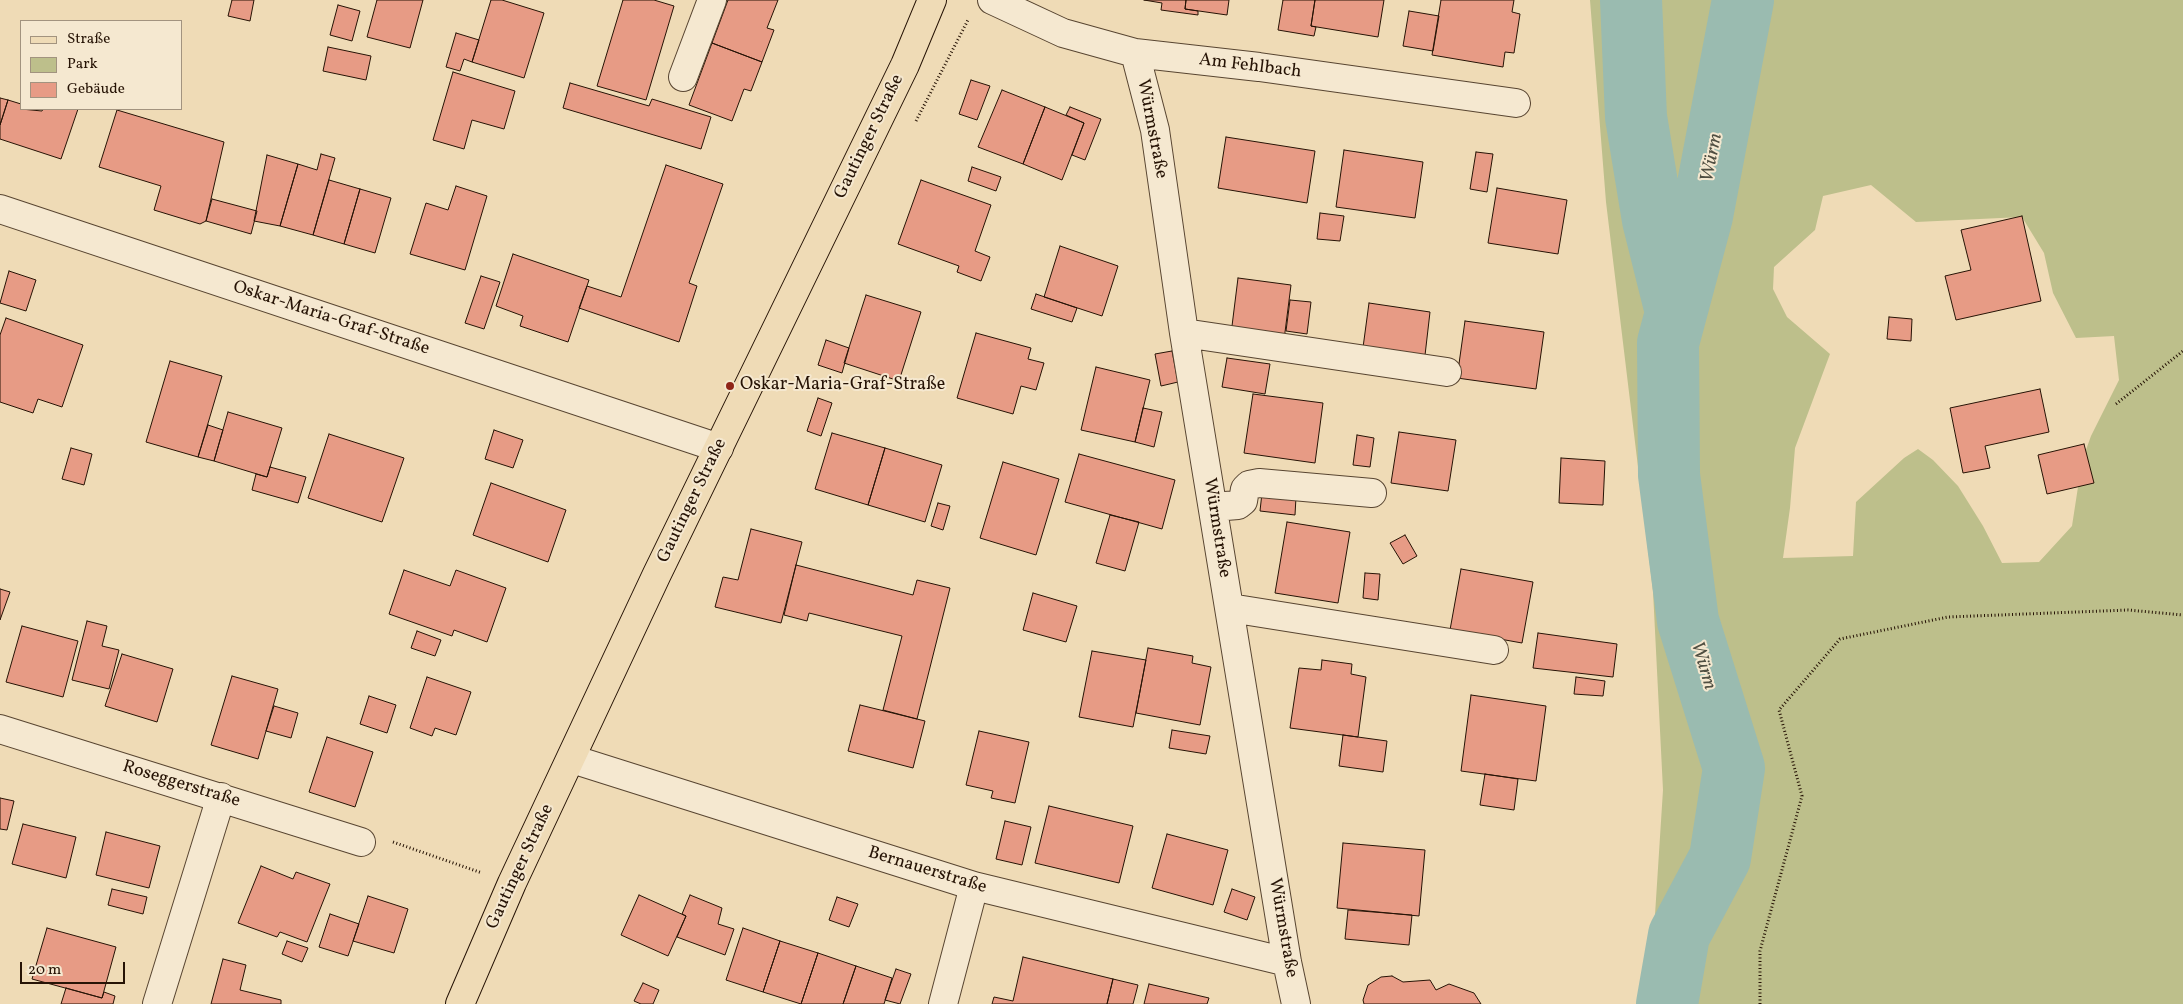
<!DOCTYPE html>
<html>
<head>
<meta charset="utf-8">
<style>
  body { margin:0 }
  #map { position:relative; width:2183px; height:1004px; overflow:hidden; background:#efdbb6; font-family:Vollkorn,serif }
  canvas { display:block }
  .legend { position:absolute; left:20px; top:20px; width:162px; height:90px; box-sizing:border-box; background:#f5e8d0; border:1px solid #a2937f; margin:0; padding:6px 9px; list-style:none; font-size:15px; color:#261305 }
  .legend li { display:flex; align-items:center; gap:10px; height:25px }
  .legend b { width:25px; border:1px solid #a2937f }
  .scale { position:absolute; left:20px; top:962px; width:105px; height:22px; box-sizing:border-box; border:2px solid #261305; border-top:0; padding-left:6px; font-size:15px; line-height:18px; white-space:nowrap; color:#261305; -webkit-text-stroke:4px #f5e8d0; paint-order:stroke }
</style>
</head>
<body>
<div id="map">
<canvas width="2183" height="1004"></canvas>
<ul class="legend">
<li><b style="height:6px;background:#efdbb6"></b>Straße</li>
<li><b style="height:14px;background:#bdbf8b"></b>Park</li>
<li><b style="height:14px;background:#e79b85"></b>Gebäude</li>
</ul>
<div class="scale">20 m</div>
</div>
<script>
const g = document.querySelector('canvas').getContext('2d');
g.lineJoin = 'round';
function paint(path, color) {
  g.fillStyle = color;
  g.fill(path, 'evenodd');
}
function toPath(rows) {
  const path = new Path2D();
  for (const r of rows) {
    path.moveTo(r[0], r[1]);
    for (let i = 2; i < r.length; i += 2) path.lineTo(r[i], r[i + 1]);
  }
  return path;
}
function stroke(path, color, width, dash) {
  g.strokeStyle = color;
  g.lineWidth = width;
  g.lineCap = dash ? 'butt' : 'round';
  g.setLineDash(dash || []);
  g.stroke(path);
}
function drawText(font, color, halo, rows, align = 'center') {
  g.font = font + ' Vollkorn,serif';
  g.lineWidth = 4;
  g.setLineDash([]);
  g.textBaseline = 'middle';
  g.strokeStyle = halo;
  g.fillStyle = color;
  for (const [text, x, y, turn = 0] of rows) {
    g.save();
    g.translate(x, y);
    g.rotate((+turn || 0) * Math.PI / 180);
    g.textAlign = isNaN(turn) ? turn : align;
    if (halo) g.strokeText(text, 0, 0);
    g.fillText(text, 0, 0);
    g.restore();
  }
}
paint(toPath([
  [1590,0,2183,0,2183,1004,1647,1004,1650,993,1663,790,1653,591,1606,202],
  [1871,185,1916,222,2022,217,2044,253,2053,293,2076,338,2114,336,2119,380,2091,436,2082,461,2072,526,2039,562,2002,563,1983,526,1958,486,1933,460,1918,449,1904,458,1856,502,1853,556,1783,558,1790,508,1795,448,1830,354,1787,317,1773,289,1774,267,1815,230,1823,196]
]), '#bdbf8b');
stroke(toPath([
  [1631,0,1636,117,1653,220,1675,308],
  [1667,1004,1679,935,1720,858,1734,768,1688,621,1669,475,1668,343,1702,216,1743,0]
]), '#9abbb0', 62);
const building = toPath([
  [232,0,254,0,250,21,228,16,232,0],
  [377,0,423,0,410,48,367,37,377,0],
  [491,0,502,0,544,13,524,78,472,62,491,0],
  [623,0,654,0,674,6,646,100,597,86,623,0],
  [728,0,778,0,767,28,774,30,762,62,712,43,728,0],
  [1144,0,1186,0,1185,9,1198,11,1198,15,1161,10,1162,3,1144,0],
  [1186,0,1229,0,1227,15,1185,9,1186,0],
  [1283,0,1315,0,1311,26,1316,27,1314,36,1278,30,1283,0],
  [1315,0,1384,0,1378,37,1311,26,1315,0],
  [1441,0,1514,0,1512,12,1520,14,1514,53,1505,52,1503,67,1432,55,1441,0],
  [338,5,360,11,352,41,330,35,338,5],
  [1409,11,1439,16,1433,51,1403,46,1409,11],
  [456,33,479,40,472,62,464,59,460,71,446,67,456,33],
  [712,43,762,62,751,91,744,89,732,121,689,105,712,43],
  [328,47,371,56,366,80,323,71,328,47],
  [453,72,515,91,504,129,472,120,464,149,433,140,453,72],
  [971,80,990,86,977,120,959,114,971,80],
  [570,83,649,106,652,99,711,117,701,149,563,108,570,83],
  [1002,90,1045,107,1023,164,978,147,1002,90],
  [0,98,8,100,0,125,0,98],
  [8,100,21,104,21,109,42,111,43,109,78,109,61,159,0,139,0,125,8,100],
  [1045,107,1084,123,1062,180,1023,164,1045,107],
  [1070,107,1101,119,1085,160,1072,155,1084,123,1066,115,1070,107],
  [117,110,224,142,206,221,200,224,154,210,161,186,99,167,117,110],
  [1226,137,1315,151,1307,203,1218,188,1226,137],
  [1344,150,1423,162,1415,218,1336,207,1344,150],
  [1476,152,1493,154,1487,192,1470,189,1476,152],
  [321,154,335,158,313,235,280,226,298,164,317,170,321,154],
  [267,155,298,164,280,226,254,221,267,155],
  [666,165,723,184,689,283,697,286,679,342,579,308,587,286,621,297,666,165],
  [972,167,1001,177,996,191,968,181,972,167],
  [329,180,360,189,344,244,313,235,329,180],
  [921,180,991,205,975,251,990,257,981,281,957,272,959,266,898,244,921,180],
  [456,186,487,196,465,270,410,254,426,203,448,210,456,186],
  [1497,188,1567,200,1558,254,1488,243,1497,188],
  [360,189,391,198,375,253,344,244,360,189],
  [212,199,257,211,251,234,206,221,212,199],
  [1320,213,1344,216,1340,241,1317,239,1320,213],
  [2022,216,2041,301,1956,320,1945,276,1971,270,1961,230,2022,216],
  [1060,246,1118,266,1102,316,1044,297,1060,246],
  [513,254,589,280,568,342,520,326,523,316,496,306,513,254],
  [9,271,36,280,26,311,0,303,9,271],
  [481,276,500,282,484,329,465,323,481,276],
  [1238,278,1291,285,1284,340,1231,334,1238,278],
  [1036,294,1077,308,1072,322,1031,309,1036,294],
  [866,295,921,312,899,381,844,363,866,295],
  [1290,300,1311,302,1307,334,1286,331,1290,300],
  [1369,303,1430,312,1424,364,1362,355,1369,303],
  [1889,317,1912,319,1911,341,1887,339,1889,317],
  [6,318,83,345,62,407,38,399,33,413,0,402,0,335,6,318],
  [1465,321,1544,332,1536,389,1457,378,1465,321],
  [976,333,1031,348,1028,359,1044,363,1036,390,1021,386,1013,414,957,398,976,333],
  [826,340,849,348,842,373,818,365,826,340],
  [1172,351,1178,382,1161,386,1155,354,1172,351],
  [1227,358,1270,364,1265,394,1222,387,1227,358],
  [170,361,222,376,198,457,146,442,170,361],
  [1096,367,1150,380,1135,442,1081,430,1096,367],
  [2040,389,2049,432,1985,446,1990,468,1963,473,1950,408,2040,389],
  [1253,394,1323,403,1315,463,1244,453,1253,394],
  [818,398,832,403,821,436,807,431,818,398],
  [1143,408,1162,412,1154,447,1135,442,1143,408],
  [228,412,282,428,267,477,214,461,228,412],
  [208,425,223,430,214,461,198,457,208,425],
  [494,430,523,440,513,468,485,459,494,430],
  [1399,432,1456,440,1448,491,1391,483,1399,432],
  [832,433,885,448,868,505,815,489,832,433],
  [329,434,404,458,382,522,308,498,329,434],
  [1357,435,1374,438,1370,467,1353,465,1357,435],
  [2084,444,2094,483,2047,494,2038,455,2084,444],
  [71,448,92,454,84,485,62,479,71,448],
  [885,448,942,465,925,522,868,505,885,448],
  [1079,454,1175,480,1162,529,1065,502,1079,454],
  [1561,458,1605,461,1603,505,1559,503,1561,458],
  [1003,462,1059,479,1036,555,980,538,1003,462],
  [270,467,306,477,298,503,252,490,256,474,267,477,270,467],
  [491,483,566,510,548,562,473,535,491,483],
  [1262,493,1296,497,1295,515,1260,511,1262,493],
  [938,503,950,506,943,530,931,526,938,503],
  [1110,515,1139,522,1125,571,1096,563,1110,515],
  [1287,522,1350,532,1338,603,1275,593,1287,522],
  [751,529,802,542,781,623,715,607,723,577,738,580,751,529],
  [1405,535,1417,556,1403,564,1390,543,1405,535],
  [796,565,913,595,917,580,950,588,917,719,883,710,902,636,809,613,807,621,784,615,796,565],
  [1461,569,1533,582,1522,643,1450,630,1461,569],
  [404,570,450,586,456,570,506,588,487,642,454,630,452,636,389,614,404,570],
  [1365,573,1380,574,1378,600,1363,598,1365,573],
  [0,589,10,592,0,620,0,589],
  [1033,593,1077,606,1066,642,1023,630,1033,593],
  [87,621,107,626,102,646,119,650,109,689,72,680,87,621],
  [22,626,78,641,63,697,6,682,22,626],
  [417,631,441,640,435,656,411,648,417,631],
  [1538,633,1617,644,1613,677,1533,668,1538,633],
  [1148,648,1193,656,1192,663,1211,667,1200,725,1136,713,1148,648],
  [1092,651,1146,660,1133,727,1079,717,1092,651],
  [122,654,173,669,157,722,105,706,122,654],
  [1322,660,1352,664,1351,674,1366,677,1358,737,1290,728,1299,668,1321,670,1322,660],
  [232,676,278,689,258,759,211,745,232,676],
  [427,677,471,692,456,735,435,728,432,736,410,728,427,677],
  [1576,677,1605,681,1603,696,1574,694,1576,677],
  [1471,695,1546,706,1536,781,1461,771,1471,695],
  [369,696,396,705,387,733,360,724,369,696],
  [860,705,925,721,913,768,848,751,860,705],
  [274,706,298,713,291,738,266,731,274,706],
  [1172,730,1210,736,1206,754,1169,748,1172,730],
  [979,731,1029,742,1015,803,991,798,993,791,966,785,979,731],
  [1343,735,1387,741,1383,772,1339,766,1343,735],
  [327,737,373,752,355,807,309,792,327,737],
  [1485,774,1518,779,1514,810,1480,805,1485,774],
  [0,798,14,801,7,830,0,829,0,798],
  [1049,806,1133,826,1119,883,1035,863,1049,806],
  [1005,821,1031,827,1022,865,996,859,1005,821],
  [23,824,76,837,66,878,12,864,23,824],
  [106,832,160,846,149,888,96,875,106,832],
  [1167,834,1228,850,1213,905,1152,888,1167,834],
  [1343,843,1425,850,1419,916,1337,908,1343,843],
  [261,866,293,879,296,872,330,884,307,942,280,932,277,937,238,923,261,866],
  [112,889,147,897,143,914,108,905,112,889],
  [1232,889,1255,897,1247,920,1224,912,1232,889],
  [639,895,686,916,668,956,621,935,639,895],
  [690,895,722,908,718,924,734,929,725,955,677,937,686,916,682,914,690,895],
  [368,896,408,909,394,953,353,941,368,896],
  [837,897,858,904,849,927,829,920,837,897],
  [1348,910,1412,915,1409,945,1345,939,1348,910],
  [330,914,359,924,348,956,319,947,330,914],
  [47,928,116,947,102,998,32,979,47,928],
  [743,928,780,941,763,992,726,980,743,928],
  [287,941,308,948,302,962,282,954,287,941],
  [780,941,818,953,801,1004,763,992,780,941],
  [818,953,856,966,843,1004,801,1004,818,953],
  [1023,957,1113,979,1107,1004,992,1004,994,997,1013,1001,1023,957],
  [223,959,246,965,240,990,281,1000,281,1004,211,1004,223,959],
  [856,966,892,978,884,1004,843,1004,856,966],
  [896,969,911,974,900,1004,885,1000,896,969],
  [1392,976,1403,982,1430,980,1436,990,1449,984,1474,993,1481,1004,1364,1004,1363,1000,1368,985,1381,977,1392,976],
  [1113,979,1138,985,1133,1004,1107,1004,1113,979],
  [643,983,659,990,653,1004,641,1004,634,1001,643,983],
  [1149,984,1209,998,1207,1004,1144,1004,1149,984],
  [66,988,102,998,104,992,115,996,113,1004,61,1004,66,988]
]);
paint(building, '#e79b85');
stroke(building, '#261305', 1);
const minor = toPath([
  [992,0,1063,33,1135,53,1259,67,1516,103],
  [1135,53,1155,130,1184,333,1287,962,1296,1004],
  [683,77,712,0],
  [0,209,719,448],
  [1184,333,1447,372],
  [1213,507,1238,505,1243,501,1245,489,1249,485,1259,483,1372,493],
  [1230,608,1494,650],
  [0,729,361,842],
  [572,759,974,886,1287,962],
  [157,1004,221,797],
  [943,1004,974,886]
]);
const major = toPath([
  [460,1004,512,883,657,574,905,65,932,0]
]);
stroke(minor, '#584531', 30);
stroke(major, '#261305', 30);
stroke(toPath([
  [916,121,968,20],
  [2116,404,2183,351],
  [393,842,482,873],
  [1760,1004,1760,951,1802,796,1779,710,1840,639,1948,617,2128,610,2183,615]
]), '#261305', 3, [1, 2.5]);
stroke(minor, '#f5e8d0', 28);
stroke(major, '#efdbb6', 28);
for (const [x, y, r, color] of [
  [730,386,5,"#8f2418"]
]) {
  const dot = new Path2D();
  dot.arc(x, y, r, 0, 2 * Math.PI);
  g.fillStyle = color;
  g.fill(dot);
  stroke(dot, '#f5e8d0', 2);
}
drawText('18px', '#261305', '#f5e8d0', [
  ["Am Fehlbach",1250,67,7],
  ["Würmstraße",1151,129,79],
  ["Gautinger Straße",870,137,-64],
  ["Oskar-Maria-Graf-Straße",331,319,18],
  ["Gautinger Straße",693,501,-64],
  ["Würmstraße",1216,528,81],
  ["Roseggerstraße",181,785,17],
  ["Gautinger Straße",521,867,-65],
  ["Bernauerstraße",927,871,17],
  ["Würmstraße",1282,928,80]
]);
drawText('18px', '#261305', '#f5e8d0', [
  ["Oskar-Maria-Graf-Straße",740,386]
], 'left');
drawText('italic 19px', '#4f4e41', '#f5e8d0', [
  ["Würm",1713,158,-79],
  ["Würm",1702,666,73]
]);
</script>
</body>
</html>
